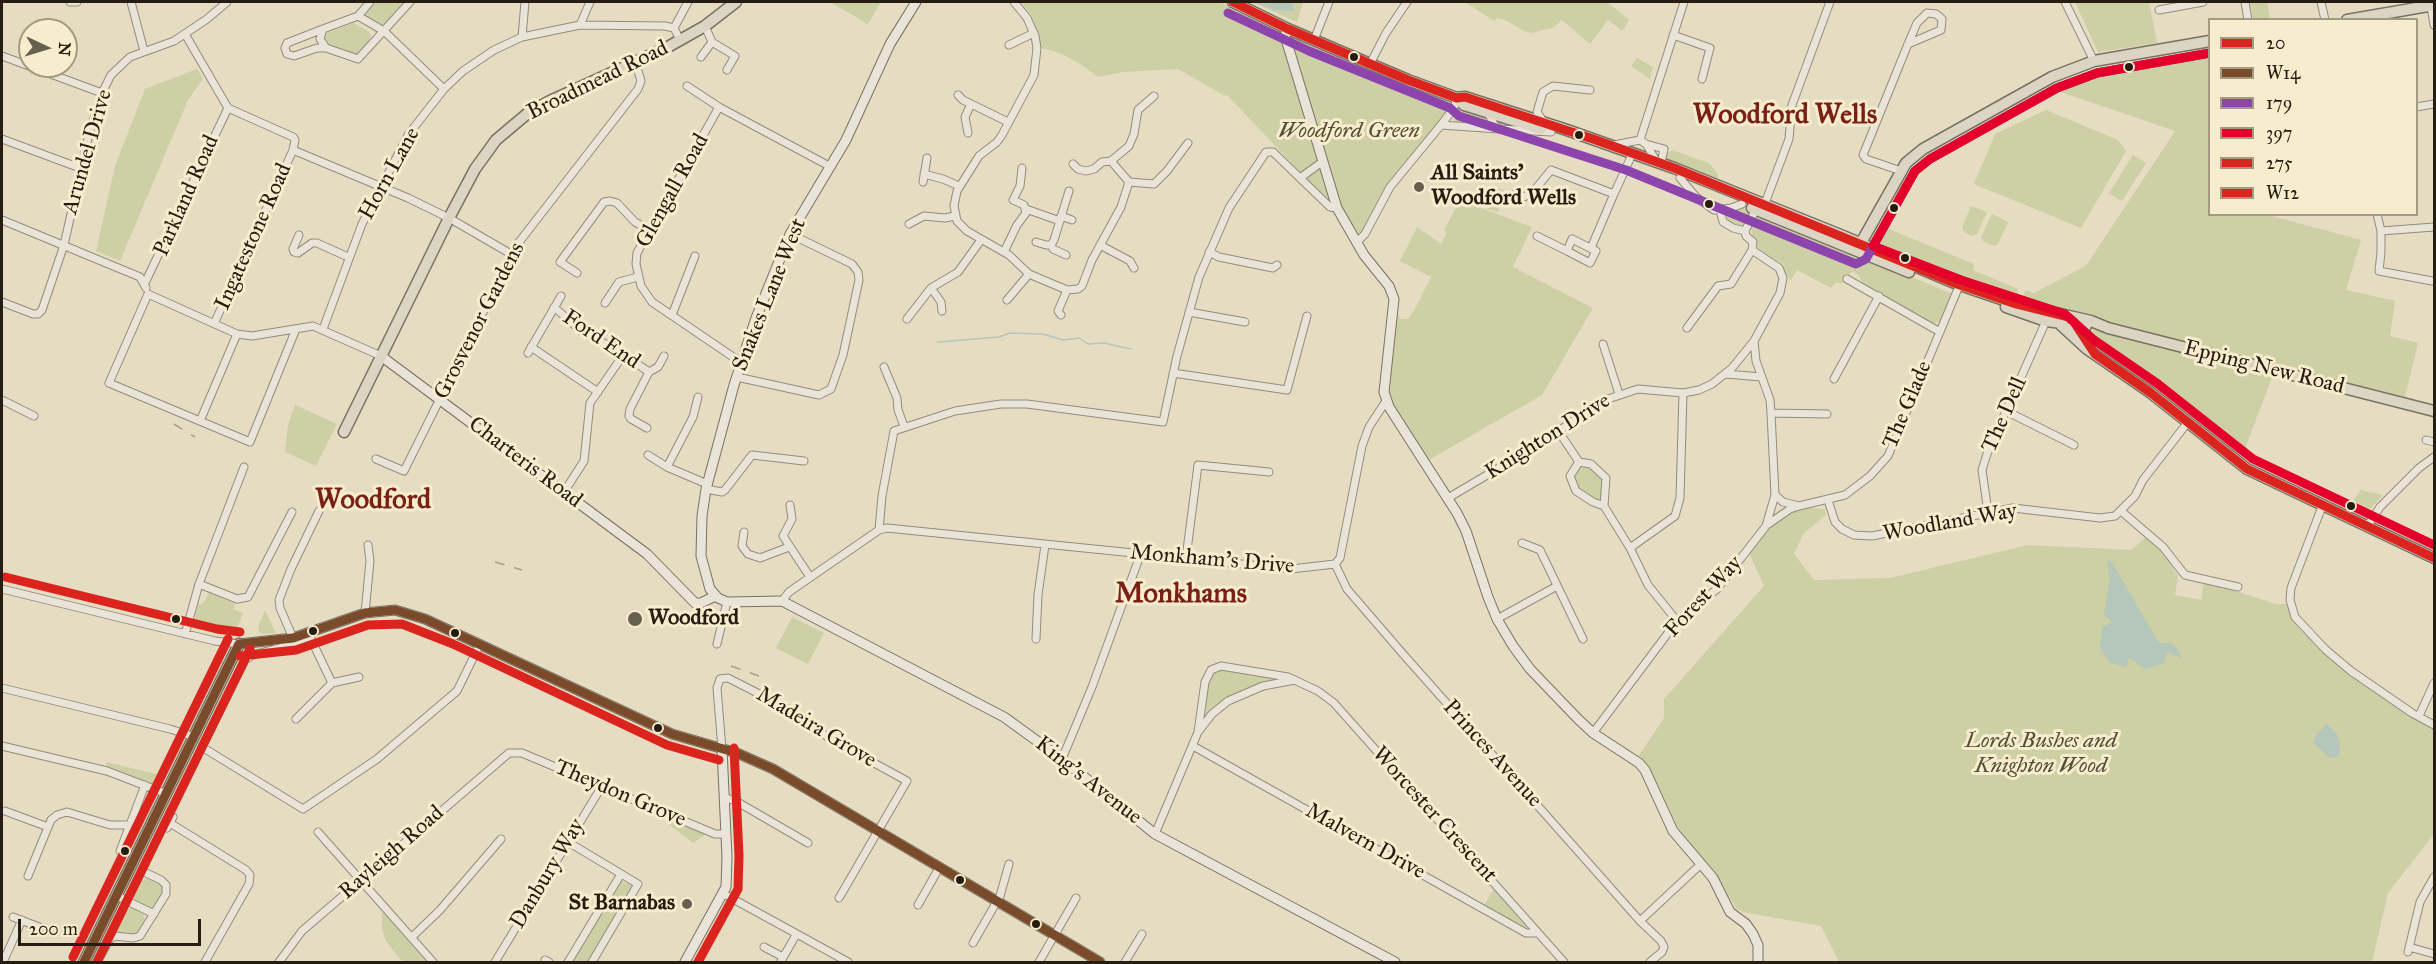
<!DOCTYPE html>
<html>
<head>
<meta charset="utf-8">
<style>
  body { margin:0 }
  #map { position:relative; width:2436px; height:964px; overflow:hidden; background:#e5dcc2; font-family:"IM FELL Great Primer",serif }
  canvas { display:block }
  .frame { position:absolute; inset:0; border:3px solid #251d11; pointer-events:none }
  .legend { position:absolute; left:2208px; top:18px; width:210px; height:198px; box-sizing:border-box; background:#f7edce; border:2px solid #a39a82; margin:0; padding:8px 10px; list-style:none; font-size:18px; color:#251d11 }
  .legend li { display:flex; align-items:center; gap:12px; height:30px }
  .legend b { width:30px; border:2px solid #a39a82 }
  .north { position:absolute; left:18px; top:18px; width:60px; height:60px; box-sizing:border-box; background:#f7edce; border:2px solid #a39a82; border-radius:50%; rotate:94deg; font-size:16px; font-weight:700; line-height:24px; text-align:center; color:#251d11 }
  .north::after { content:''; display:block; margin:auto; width:21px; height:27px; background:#68604f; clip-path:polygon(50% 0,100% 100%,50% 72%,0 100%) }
  .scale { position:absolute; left:18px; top:919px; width:183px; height:27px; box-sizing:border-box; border:3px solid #251d11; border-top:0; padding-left:8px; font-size:18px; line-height:21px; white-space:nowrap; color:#251d11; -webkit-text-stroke:4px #f7edce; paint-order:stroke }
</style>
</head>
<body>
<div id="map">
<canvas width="2436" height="964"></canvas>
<div class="frame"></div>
<ul class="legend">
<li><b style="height:8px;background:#dc241f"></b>20</li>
<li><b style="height:8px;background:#7a4b2a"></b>W14</li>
<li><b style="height:8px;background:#8e44ad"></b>179</li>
<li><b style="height:8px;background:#e4002b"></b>397</li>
<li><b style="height:8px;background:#dc241f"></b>275</li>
<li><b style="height:8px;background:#dc241f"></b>W12</li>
</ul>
<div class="north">N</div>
<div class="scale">200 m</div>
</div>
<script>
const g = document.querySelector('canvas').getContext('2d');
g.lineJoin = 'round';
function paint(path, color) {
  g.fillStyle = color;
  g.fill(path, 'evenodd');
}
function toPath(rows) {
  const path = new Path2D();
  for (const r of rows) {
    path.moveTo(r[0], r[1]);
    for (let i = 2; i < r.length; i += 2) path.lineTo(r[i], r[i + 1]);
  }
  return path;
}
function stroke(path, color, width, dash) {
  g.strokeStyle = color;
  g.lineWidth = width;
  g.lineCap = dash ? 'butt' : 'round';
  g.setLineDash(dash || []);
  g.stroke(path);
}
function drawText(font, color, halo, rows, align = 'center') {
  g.font = font + ' "IM FELL Great Primer",serif';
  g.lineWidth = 6;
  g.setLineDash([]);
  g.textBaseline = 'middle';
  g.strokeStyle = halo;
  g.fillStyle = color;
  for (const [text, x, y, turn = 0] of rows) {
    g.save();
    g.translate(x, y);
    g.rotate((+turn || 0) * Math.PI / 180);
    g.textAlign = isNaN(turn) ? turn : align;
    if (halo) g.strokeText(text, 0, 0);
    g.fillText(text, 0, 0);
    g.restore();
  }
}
paint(toPath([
  [374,2,405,2,383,27,365,16],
  [830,2,881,2,868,24],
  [1021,2,1221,2,1276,30,1419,95,1440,101,1445,105,1447,111,1379,200,1362,232,1356,233,1340,206,1323,196,1226,94,1225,96,1178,69,1123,72,1098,77,1082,65,1060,53,1039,47,1031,15],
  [1252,2,1303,2,1297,22],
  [1465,2,1607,2,1629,20,1622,31,1608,20,1590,44,1562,20,1554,27,1533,33,1524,31,1507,21,1497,18,1494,21],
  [2075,2,2149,2,2157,43,2098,52],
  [2250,2,2267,2,2270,18,2253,19],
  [354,23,368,31,371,36,364,51,359,55,352,57,331,49,324,42,327,33],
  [2209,48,2210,214,2268,215,2361,240,2346,290,2395,301,2390,336,2418,343,2405,397,2277,364,2241,459,2097,348,2085,331,2099,329,2100,319,2022,301,2025,290,2034,293,2086,266,2175,131,2046,87,2093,71],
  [1637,58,1653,67,1650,79,1631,66],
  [197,69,203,79,188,100,120,261,96,251,115,166,145,89],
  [1461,110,1485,117,1488,125,1456,123,1453,119],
  [2046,110,2118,140,2126,151,2081,228,1974,184,1995,134],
  [1672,150,1709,163,1718,174,1718,179,1666,158,1667,153],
  [2133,155,2146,163,2122,201,2109,193],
  [1494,187,1504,190,1498,212,1487,209],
  [1460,200,1532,227,1513,267,1593,308,1542,395,1427,461,1395,410,1389,395,1388,383,1396,313,1401,319,1408,319,1414,311,1431,277,1400,261,1417,227,1441,244,1447,232,1444,230],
  [1971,206,1987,212,1977,234,1972,236,1964,232,1962,227],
  [1743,208,1750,213,1743,226,1738,226,1726,220,1725,218,1733,211],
  [1992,214,2008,222,1998,244,1994,246,1983,241,1981,237],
  [1759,215,1953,294,1940,321,1934,324,1923,318,1863,284,1859,276,1852,271,1843,283,1835,283,1831,288,1797,270,1791,280,1784,271,1783,264,1759,250,1753,239,1751,228],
  [1879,225,1974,264,1973,270,2018,289,2017,296,2015,299,1971,284,1883,246,1877,239],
  [295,405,337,424,316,466,285,452,288,425],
  [1587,467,1594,470,1604,481,1603,500,1600,502,1578,488,1574,478,1575,472,1579,468],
  [2361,490,2383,495,2370,509,2353,501],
  [1798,507,1825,509,1826,515,1803,534,1794,554,1814,580,1890,578,2028,545,2131,550,2146,537,2161,548,2178,576,2175,595,2201,600,2204,581,2276,604,2288,604,2296,625,2348,673,2409,715,2434,726,2434,834,2388,893,2372,962,1839,962,1821,926,1743,912,1736,908,1715,872,1680,832,1653,774,1639,755,1664,718,1664,699,1764,586,1749,553,1769,527],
  [209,593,235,604,233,609,243,613,237,628,230,633,220,634,195,628,193,624,198,605,203,603],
  [265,610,276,633,264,634,259,632,258,627],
  [792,617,824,633,808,664,776,648],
  [1223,669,1288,678,1256,686,1236,694,1222,702,1202,723,1207,683,1210,675],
  [107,762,143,771,166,776,157,785,106,766],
  [668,818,706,834,693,843,666,822],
  [139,870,141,872,138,878,142,880,148,878,163,886,165,890,155,908,152,910,136,901,134,897,132,883],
  [620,881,632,885,632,888,590,962,571,962],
  [1494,888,1527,925,1525,928,1484,906],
  [132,907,144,915,145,922,139,932,132,935,120,933,110,934,109,931,119,912],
  [382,911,427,962,406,962,400,959,386,941,382,929]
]), '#cdcfa5');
paint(toPath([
  [1254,2,1292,2,1294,11,1274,10],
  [2107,559,2113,564,2159,643,2171,643,2178,649,2181,658,2167,652,2164,663,2146,669,2129,658,2126,667,2110,663,2100,647,2102,627,2112,622,2104,615,2110,580],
  [2327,724,2337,734,2340,743,2339,754,2336,758,2329,757,2313,742,2318,733]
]), '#b5c6bb');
stroke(toPath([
  [938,342,999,337,1010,333,1043,334,1063,340,1079,338,1088,344,1104,343,1131,349]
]), '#b5c6bb', 1.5);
const street = toPath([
  [70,2,77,2],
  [131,2,144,51],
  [370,2,358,16,323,29,320,39,326,48,358,59,410,2],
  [1014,2,1027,18,1035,36,1037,48,1034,75,1002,135,997,142,979,156,957,191,954,206,957,221,967,231,1009,255,1029,274,1067,290,1078,289,1082,286,1092,260,1121,207,1129,182,1111,161,1102,162,1094,169,1086,171,1078,169,1073,164],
  [2065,2,2094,61],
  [2245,2,2248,20],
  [2321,2,2325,20],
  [2431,6,2434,25],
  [2159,10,2203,2],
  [358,16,384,31,444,89],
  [580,25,590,2],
  [705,26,712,42],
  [323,29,287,43,285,48,287,54,294,56,317,48,325,48],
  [185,34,228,108,293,137,295,140,293,150,214,324],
  [1673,35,1710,48,1702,79],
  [522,37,525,2],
  [680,40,674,28,688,2],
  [1314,40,1329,2],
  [1009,45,1034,33],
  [2,56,102,93],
  [701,57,712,42,735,56,727,70],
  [1370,64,1386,33,1407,2],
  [687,86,719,107,831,167],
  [958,95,963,100,1008,122],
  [719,107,642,244,637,253,636,264,641,286,652,302,742,363],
  [2416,107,2434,104],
  [1488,113,1495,126,1501,129,1551,132],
  [1543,121,1537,112,1543,92,1553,86,1590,90],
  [1441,125,1499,129],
  [968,133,965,117,971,104],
  [2,139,80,168],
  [1640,140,1684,2],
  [1646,144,1664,149,1661,163],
  [1614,145,1640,140,1646,144,1657,162],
  [293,150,408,198,449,218,511,254],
  [1111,161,1129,146,1134,134,1138,110,1154,96],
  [1901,171,1866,159,1863,155,1908,44,1917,23,1927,13,1936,14,1942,19,1941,30,1908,44],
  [924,174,943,179,959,186],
  [1300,178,1322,162],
  [1680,178,1696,197,1714,210,1731,208,1742,204],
  [923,182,927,158],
  [1129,182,1154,184,1167,171,1188,143],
  [1513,195,1524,197,1533,192,1551,170,1614,194,1630,159],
  [1764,206,1789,139,1792,105,1830,2],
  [1026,209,1060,221],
  [1720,210,1723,222,1733,228,1745,231],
  [2377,214,2381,231],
  [1061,216,1072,220],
  [2,220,140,277,146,288],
  [909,224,924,216,945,218,955,216],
  [1745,231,1757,207],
  [299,235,293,249,294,252,298,253,312,243,317,243,348,257],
  [1537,236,1567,251],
  [1572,239,1596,251,1590,263,1567,251,1572,239],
  [1036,242,1046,245,1051,245,1054,240,1069,191],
  [1357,242,1365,234,1390,187,1441,125,1454,108,1457,98],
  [1051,245,1053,249,1066,255],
  [1100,245,1130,261,1134,268],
  [1591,248,1614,194],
  [1004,252,1017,225,1026,213,1024,205,1013,200,1020,186,1022,168],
  [1209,252,1219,257,1273,268,1277,265],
  [577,273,560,262,604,202,610,201,617,203,635,222,649,230],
  [1847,279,1940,332],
  [2432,281,2379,271,2381,252,2381,231,2434,227],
  [145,283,228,108],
  [931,288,941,302,942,311],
  [148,294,109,383,250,442,296,329],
  [148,294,237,334,252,336,313,326,381,356],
  [1007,300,1029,274],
  [2,302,33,314,38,314,42,310,64,245,89,134,102,93,111,75,130,57,174,41,207,19,227,2],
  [605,303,619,282,638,277],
  [554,307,581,331,617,350,649,372],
  [1189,312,1245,322],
  [672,315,695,256],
  [1061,315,1058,311,1067,290],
  [907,319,931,288,958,272,981,240],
  [1687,328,1718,286,1731,284,1752,250],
  [323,329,362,224,408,135,444,89,463,71,494,50,522,37,580,25,665,26,674,28],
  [1603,344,1619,394],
  [531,347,598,392],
  [528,353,561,296],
  [884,367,897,398,898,410,904,426],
  [1173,373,1287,390,1307,316],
  [1726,374,1761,377],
  [737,377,819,395,831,389,843,355,859,280,858,272,852,264,790,234],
  [1834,379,1879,296],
  [2,400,34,416],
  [2006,411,2074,445],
  [1771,413,1827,414],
  [200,421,237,334],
  [647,428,631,419,629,416,630,409,649,372,658,367,664,356],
  [1559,432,1579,462,1591,464,1606,478,1604,506,1630,548,1648,585,1677,621],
  [2426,440,2434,442],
  [648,455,667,467,707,484],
  [376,459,404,471,516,246,638,89,641,81,636,64],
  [1579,462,1570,476,1576,491,1593,502,1604,506],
  [667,467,693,417,698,397],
  [706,489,722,492,725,490,752,455,804,461],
  [564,492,584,461,590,403,624,354],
  [1448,498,1548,439,1599,402,1638,389,1683,393,1699,390,1712,384,1732,368,1754,341,1780,293,1783,278,1779,268,1752,250,1753,242,1746,236,1745,231],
  [1828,500,1835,522,1842,529,1854,535,1872,536,2013,508,2100,518,2115,516,2135,496,2143,480,2188,422],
  [2323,504,2291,588,2290,600,2295,617,2326,650,2351,671,2412,713,2434,725],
  [790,505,792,519,783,536,810,577],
  [1799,506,1845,495,1870,476,1888,456,1957,291],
  [2121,511,2163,547,2185,575,2238,587],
  [1988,512,1982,470,1987,454,2046,321],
  [1767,525,1790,509,1799,506,1783,502,1775,495],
  [2368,525,2380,507,2419,468,2434,457],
  [879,530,887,528,1291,569,1335,564,1340,558,1362,446,1369,427,1386,401],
  [744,532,742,546,748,554,760,558,789,547],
  [1522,543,1540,550,1583,639],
  [1630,548,1675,516,1680,498,1683,393],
  [1186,558,1198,465,1269,472],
  [1335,564,1347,589,1403,654,1640,921,1661,941,1664,947,1662,952,1650,962],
  [199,584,237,599,248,597,292,512],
  [2,589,215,641,239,644],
  [782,601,789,592,879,530,882,496,894,431,955,411,1001,404,1027,404,1163,422,1177,356,1199,277,1229,208,1266,152,1273,152,1330,207,1337,208],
  [365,613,370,561,368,545],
  [1497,619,1557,586],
  [185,634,199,584,244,467],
  [310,637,332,683],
  [293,638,280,608,279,600,291,569,319,511],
  [311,639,253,655,245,660,202,747,303,809,377,759,457,691,480,644],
  [1036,639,1038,595,1045,545],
  [717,644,727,602],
  [2,688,170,729,195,737],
  [2419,716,2434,683],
  [296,719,332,683,359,677],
  [1198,732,1212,714,1228,701,1263,686,1295,680],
  [1593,733,1677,621,1717,589,1766,526,1775,495,1771,413,1770,400,1756,361,1754,341],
  [2,746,107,771,167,794],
  [1193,746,1526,933,1538,933],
  [722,749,717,688,720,679,728,678,785,707,832,740,907,781,839,898],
  [1062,759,1092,687,1141,553],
  [724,798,734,800,808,843],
  [5,811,48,827],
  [170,823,246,870,250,875,249,884,205,962],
  [167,828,173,817],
  [318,832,433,962],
  [1155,834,1198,732,1205,682,1211,670,1221,666,1288,677,1318,691,1334,703,1564,962],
  [568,842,638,884,592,962],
  [120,851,145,785],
  [28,876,51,820,57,815,67,812,110,825,129,825],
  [724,894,848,962],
  [117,896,154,914],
  [918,905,939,868],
  [13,917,39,927],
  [1640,921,1700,865],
  [412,937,440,910,501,839],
  [973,943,1000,896,1009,864],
  [764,947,783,957],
  [2409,947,2434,954],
  [2408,952,2420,902,2434,877],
  [545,960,549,962],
  [781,961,796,935],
  [3,962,22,920],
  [97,962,110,939,115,936,133,938,140,936,166,894,166,885,161,880,142,871],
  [279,962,302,931,509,753,522,753,715,834,725,834],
  [495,962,602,786],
  [568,962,621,874],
  [1039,962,1076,898],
  [1125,962,1142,934]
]);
const secondary = toPath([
  [916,2,890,44,846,140,790,234,756,318,734,385,706,489,702,516,701,556,710,589,718,598,727,602,782,601,1004,717,1062,759,1155,834,1395,962],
  [1288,29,1285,36,1337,208,1364,255,1389,286,1394,299,1384,392,1389,407,1457,513,1466,531,1488,597,1497,619,1513,646,1530,669,1578,719,1593,733,1639,763,1645,770,1673,831,1713,878,1730,912,1746,924,1753,934,1758,945,1758,962],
  [381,356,647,554,695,603,701,603,715,596],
  [239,644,293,638,365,613,395,610,425,619,672,734,737,753,773,769,1100,962],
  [685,962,726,887,727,857,722,749]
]);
const primary = toPath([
  [1233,2,1288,29,1408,80,1457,98,1465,97,1567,130,1674,168,1843,236,1957,284,2016,304,2091,321,2108,328,2434,411],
  [2347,20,2434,5],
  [1457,98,1464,105,1541,129],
  [1752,208,1909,272],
  [1857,250,1906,163,1923,149,2052,77,2094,61,2210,41],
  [2006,307,2046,321,2086,326],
  [2061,325,2087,349,2151,393,2247,469,2434,558],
  [344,432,449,218,475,169,496,140,528,113,550,101,666,48,705,26,736,2],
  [84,962,239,644]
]);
stroke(street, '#928c7d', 9);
stroke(secondary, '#787264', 11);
stroke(primary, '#787264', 13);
stroke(street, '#e9e4d7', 7);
stroke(secondary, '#e9e4d7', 9);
stroke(primary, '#dcd5c3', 10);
stroke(toPath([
  [174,424,195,437],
  [495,562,522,570],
  [731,666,759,676]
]), '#a4a095', 1.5, [10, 10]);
stroke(toPath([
  [1233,2,1288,29,1408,80,1457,98,1465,97,1593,139,1674,168,1957,284,2016,304,2068,317,2074,322,2095,354,2151,393,2247,469,2434,558]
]), '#dc241f', 9);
stroke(toPath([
  [239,644,293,638,365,613,395,610,425,619,672,734,737,753,773,769,1100,962],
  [84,962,239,644]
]), '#7a4b2a', 9);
stroke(toPath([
  [1228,13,1309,51,1450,108,1459,116,1626,170,1856,264,1866,259,1915,171,1930,159,2057,88,2097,73,2210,53]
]), '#8e44ad', 9);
stroke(toPath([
  [2210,53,2097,73,2057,88,1930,159,1915,171,1873,246,1961,280,2065,314,2094,340,2158,384,2253,459,2434,545]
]), '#e4002b', 9);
stroke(toPath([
  [240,656,296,650,368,625,402,624,453,644,667,745,719,760],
  [97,962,250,649],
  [698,962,738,889,739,856,734,748]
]), '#dc241f', 9);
stroke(toPath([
  [5,577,217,629,240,632],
  [73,957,228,639]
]), '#dc241f', 9);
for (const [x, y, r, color] of [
  [1354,57,5,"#251d11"],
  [2129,67,5,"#251d11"],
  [1579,135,5,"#251d11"],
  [1419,187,6,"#68604f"],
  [1709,204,5,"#251d11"],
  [1894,208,5,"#251d11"],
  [1905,258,5,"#251d11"],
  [2351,506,5,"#251d11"],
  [176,619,5,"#251d11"],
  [635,619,8,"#68604f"],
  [313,631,5,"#251d11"],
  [455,633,5,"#251d11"],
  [658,728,5,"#251d11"],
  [125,851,5,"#251d11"],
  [960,880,5,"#251d11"],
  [687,904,6,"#68604f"],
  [1036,924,5,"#251d11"]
]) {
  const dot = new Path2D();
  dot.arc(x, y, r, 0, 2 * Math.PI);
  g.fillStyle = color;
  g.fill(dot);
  stroke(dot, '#f7edce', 2);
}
drawText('22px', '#251d11', '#f7edce', [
  ["Broadmead Road",598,81,-26],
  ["Arundel Drive",88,152,-74],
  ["Horn Lane",390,174,-61],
  ["Glengall Road",673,191,-61],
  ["Parkland Road",187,196,-66],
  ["Ingatestone Road",254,237,-66],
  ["Snakes Lane West",770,295,-68],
  ["Grosvenor Gardens",480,321,-63],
  ["Ford End",601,340,34],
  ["Epping New Road",2264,368,14],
  ["The Glade",1908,405,-67],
  ["The Dell",2005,415,-66],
  ["Knighton Drive",1548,437,-32],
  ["Charteris Road",525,463,37],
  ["Woodland Way",1950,523,-10],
  ["Monkham's Drive",1212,560,5],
  ["Forest Way",1704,597,-47],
  ["Madeira Grove",816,728,31],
  ["Princes Avenue",1492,754,48],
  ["King's Avenue",1088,781,38],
  ["Theydon Grove",620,794,23],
  ["Worcester Crescent",1434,815,48],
  ["Malvern Drive",1365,842,29],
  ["Rayleigh Road",392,853,-41],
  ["Danbury Way",548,874,-59]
]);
drawText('italic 22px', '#524f36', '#f7edce', [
  ["Woodford Green",1349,132],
  ["Lords Bushes and",2041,742],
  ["Knighton Wood",2041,767]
]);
drawText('bold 22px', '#251d11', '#f7edce', [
  ["All Saints'",1431,174],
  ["Woodford Wells",1431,199],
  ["Woodford",648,619],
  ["St Barnabas",675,904,"right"]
], 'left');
drawText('bold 28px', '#7a1f14', '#f7edce', [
  ["Woodford Wells",1785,116],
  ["Woodford",373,501],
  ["Monkhams",1181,595]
]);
</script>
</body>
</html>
